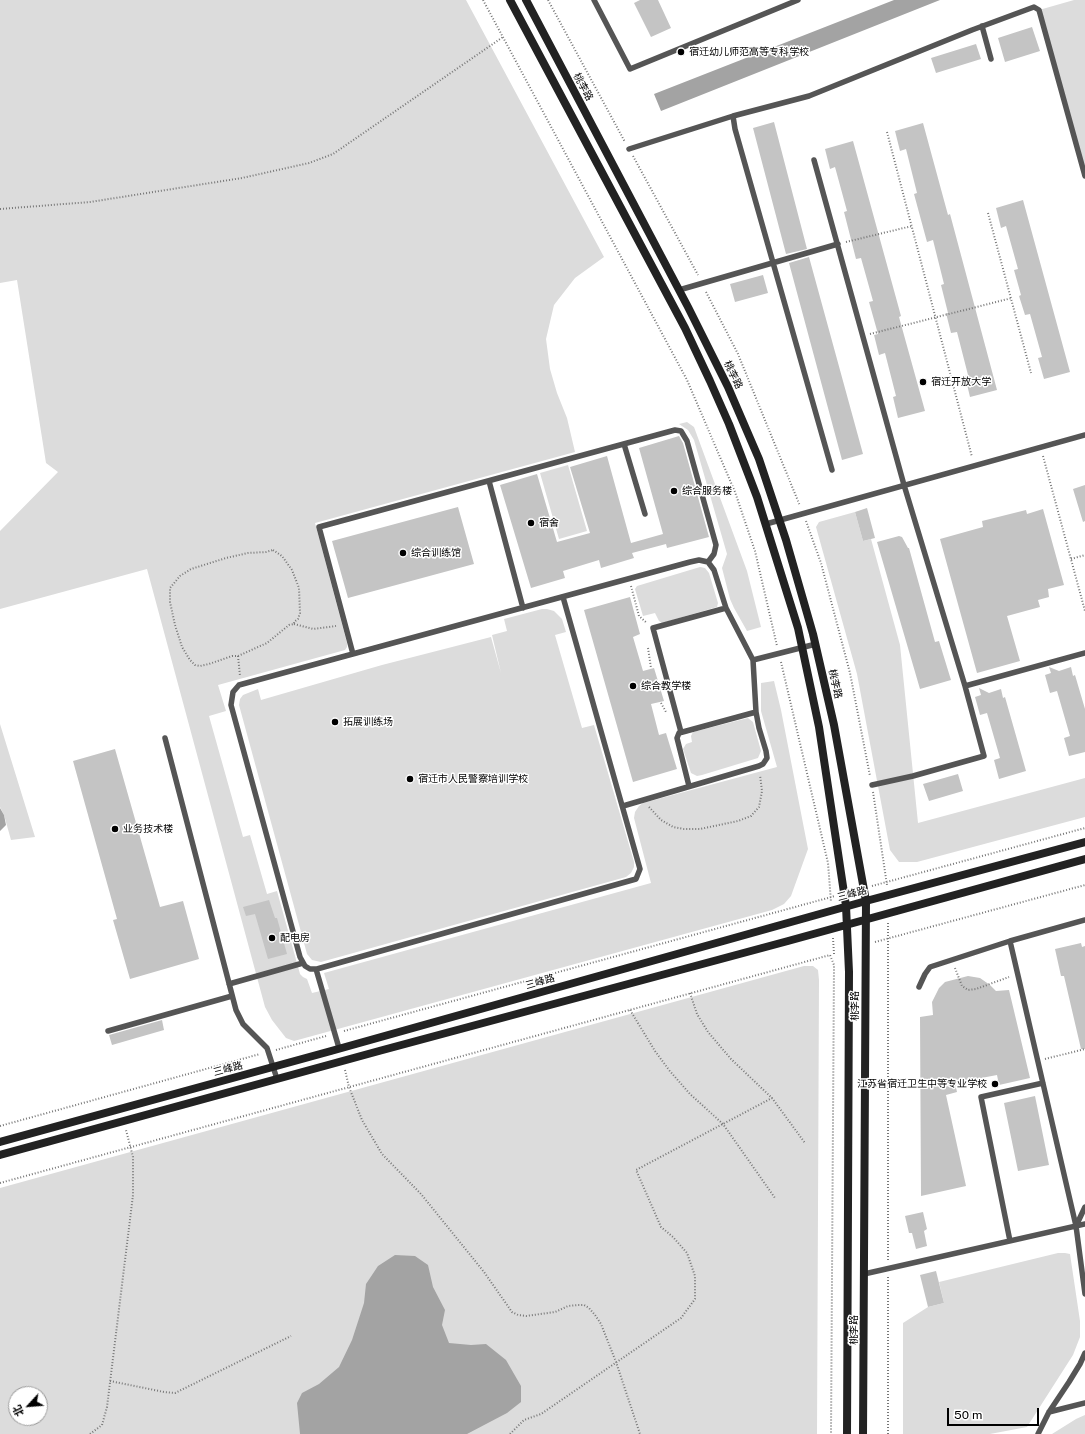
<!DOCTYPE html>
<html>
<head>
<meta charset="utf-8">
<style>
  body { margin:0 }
  #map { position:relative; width:1085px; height:1434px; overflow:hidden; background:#fff; font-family:"Public Sans","Noto Sans SC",sans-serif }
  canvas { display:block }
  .north { position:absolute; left:8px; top:1386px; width:40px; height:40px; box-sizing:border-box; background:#fff; border:1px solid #999; border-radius:50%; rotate:244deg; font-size:11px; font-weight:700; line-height:16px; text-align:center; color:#000 }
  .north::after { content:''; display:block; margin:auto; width:14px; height:18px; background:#000; clip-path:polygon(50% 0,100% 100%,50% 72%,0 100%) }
  .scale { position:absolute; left:947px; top:1408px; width:92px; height:18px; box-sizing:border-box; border:2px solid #000; border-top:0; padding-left:5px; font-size:12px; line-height:14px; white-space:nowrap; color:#000; -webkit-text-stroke:3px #fff; paint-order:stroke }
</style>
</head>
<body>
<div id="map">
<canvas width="1085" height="1434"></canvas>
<div class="north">北</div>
<div class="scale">50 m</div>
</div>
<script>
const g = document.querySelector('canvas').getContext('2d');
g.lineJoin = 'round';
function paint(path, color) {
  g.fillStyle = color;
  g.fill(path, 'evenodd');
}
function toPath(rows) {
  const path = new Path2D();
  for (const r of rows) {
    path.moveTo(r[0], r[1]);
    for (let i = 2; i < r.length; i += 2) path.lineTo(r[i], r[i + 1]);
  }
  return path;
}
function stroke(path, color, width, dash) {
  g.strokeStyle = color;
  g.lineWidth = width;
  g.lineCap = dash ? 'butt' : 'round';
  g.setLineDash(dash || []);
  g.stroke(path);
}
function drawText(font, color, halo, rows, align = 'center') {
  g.font = font + ' "Public Sans","Noto Sans SC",sans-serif';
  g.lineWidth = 3;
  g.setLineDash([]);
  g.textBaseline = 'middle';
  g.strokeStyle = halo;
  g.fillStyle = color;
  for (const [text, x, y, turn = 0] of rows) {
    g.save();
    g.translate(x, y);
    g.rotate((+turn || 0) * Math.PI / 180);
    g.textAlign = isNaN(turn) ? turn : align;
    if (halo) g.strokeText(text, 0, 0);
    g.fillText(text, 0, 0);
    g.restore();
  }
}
paint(toPath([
  [0,0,466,0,604,257,575,278,554,305,546,339,550,369,557,393,567,418,575,452,315,523,347,643,347,647,345,650,218,685,226,711,209,716,243,837,250,835,267,894,277,891,300,974,303,977,307,979,312,993,329,989,324,973,651,883,634,818,635,812,639,806,643,803,777,767,761,711,761,683,774,681,781,710,808,849,791,896,784,904,772,910,294,1041,286,1038,272,1020,265,1007,147,569,0,609,0,531,58,472,46,463,17,280,0,283],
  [1074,0,1085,0,1085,169,1039,10],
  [687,422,694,427,747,571,761,627,747,631,734,608,730,599,722,568,727,554,694,440,688,430,679,424],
  [568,465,587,531,559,539,540,473],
  [855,512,863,541,871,539,900,645,918,823,1085,778,1085,817,917,862,899,862,890,850,857,674,816,527,819,522],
  [700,567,705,568,709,573,718,603,717,607,662,623,659,621,655,613,643,616,635,589,637,586],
  [542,609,547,609,554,611,562,619,566,632,555,635,582,728,594,725,634,862,634,867,631,873,626,877,321,962,312,960,307,954,239,705,240,699,243,695,258,689,261,700,382,665,491,637,501,673,433,691,501,673,492,635,507,631,504,619],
  [748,718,753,722,761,751,758,758,702,775,697,776,691,773,683,749,686,744,692,742,691,736,693,732],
  [0,724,35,837,11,840,4,815,0,807],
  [804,966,813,966,818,970,819,980,817,1434,0,1434,0,1188],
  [16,1394,40,1394,40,1418,16,1418],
  [1058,1253,1065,1253,1070,1254,1080,1321,1080,1337,1073,1355,1027,1427,990,1434,903,1434,903,1323,928,1307,944,1303,939,1282],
  [1085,1415,1085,1434,1052,1434,1076,1419]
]), '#dcdcdc');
paint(toPath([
  [894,0,940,0,661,111,654,94],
  [0,808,4,815,6,825,0,831],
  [395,1255,415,1256,428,1265,433,1287,445,1310,442,1325,449,1343,471,1345,486,1344,506,1360,521,1386,521,1402,507,1413,467,1434,300,1434,297,1403,302,1393,319,1384,339,1367,352,1340,364,1303,366,1284,378,1266]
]), '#a3a3a3');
paint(toPath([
  [640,0,658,0,671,28,651,37,634,3],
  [1032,27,1040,51,1005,62,998,38],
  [976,44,981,59,936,73,931,58],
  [774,122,807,249,786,254,753,128],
  [923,123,948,215,950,214,997,390,970,397,965,376,968,375,957,332,951,333,946,313,948,313,941,285,944,284,933,240,927,242,914,194,917,193,906,149,900,151,895,131],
  [853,141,901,316,899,317,925,411,898,418,893,397,896,396,885,353,879,355,874,335,878,334,869,302,873,301,861,258,856,259,844,212,847,211,835,167,830,169,825,149],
  [1023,200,1070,372,1044,379,1038,358,1042,357,1030,314,1025,315,1019,296,1021,295,1014,270,1018,269,1006,226,1001,228,996,208],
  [809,257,863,454,842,460,789,263],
  [763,275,768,293,735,302,730,284],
  [679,436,683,443,709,537,667,548,666,544,632,553,634,558,601,568,599,560,563,571,565,578,531,588,500,485,537,474,557,542,590,533,570,467,607,456,631,543,663,534,639,448],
  [1085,485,1085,521,1083,522,1073,489],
  [458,507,474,564,348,598,332,541],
  [867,508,875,538,863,541,855,512],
  [1043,509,1064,585,1048,589,1049,597,1038,600,1040,607,1007,616,1020,661,977,673,940,539,983,527,982,521,1026,510,1027,514],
  [899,536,902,537,908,548,909,548,935,642,939,641,951,680,920,689,877,542],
  [630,597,640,634,633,637,643,671,654,668,664,701,651,704,659,735,666,733,677,769,633,782,584,610],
  [1049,667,1059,671,1071,667,1073,676,1075,675,1085,709,1085,752,1069,756,1064,738,1070,736,1057,691,1050,693,1045,675,1051,673],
  [979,688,989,693,1001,689,1003,698,1005,697,1026,771,999,779,994,760,1000,758,987,713,980,715,975,697,981,695],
  [115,749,160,907,183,901,199,959,130,979,113,920,117,919,73,761],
  [958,774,963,791,929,801,923,784],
  [269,900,275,918,277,918,287,954,268,959,255,914,246,916,243,907],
  [1081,943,1082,947,1085,946,1085,1049,1081,1049,1064,976,1061,976,1055,949],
  [968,976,980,978,990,985,996,991,1009,990,1030,1078,999,1085,997,1075,955,1083,957,1092,946,1095,966,1186,921,1196,920,1017,933,1015,932,1002,939,988,945,982],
  [162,1020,164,1030,112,1045,109,1035],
  [1035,1096,1049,1165,1018,1171,1004,1103],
  [923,1212,927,1229,924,1231,927,1246,916,1249,912,1233,909,1233,905,1216],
  [936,1271,944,1303,928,1307,920,1275]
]), '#c4c4c4');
stroke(toPath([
  [483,0,687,380,735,492,755,551,777,646],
  [548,0,625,142],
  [887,132,972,457],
  [633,156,698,275],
  [0,209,90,202,242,178,309,163,333,154,503,37],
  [988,213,1031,373],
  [846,242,912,226],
  [706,292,738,354,800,506],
  [870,334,1012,298],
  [1043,456,1085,611],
  [806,521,821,563,850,673,870,776],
  [273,550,282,556,292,570,299,588,300,613,298,619,294,622,294,624,289,625,267,643,238,656,232,656,209,664,200,666,195,665,190,660,182,647,175,625,170,602,170,588,180,576,191,569,226,558,248,553,266,552,273,550],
  [1071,559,1085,555],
  [631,586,639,616,647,623],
  [294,624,313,629,336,626],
  [648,648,651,668],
  [238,656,240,676],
  [781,662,828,863,831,902],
  [661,703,666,712],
  [873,792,887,885],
  [649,807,661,820,673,827,684,829,700,829,738,821,751,816,759,807,762,791,760,775],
  [872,886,1085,828],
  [888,923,888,1261],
  [833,938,834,954],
  [875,942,1085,885],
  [955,968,962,986,968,990,976,989,1009,977],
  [690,993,697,1014,708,1032,731,1059,772,1098,805,1143],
  [630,1010,655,1051,669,1070,690,1094,723,1124,775,1198],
  [344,1031,835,896],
  [276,1050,326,1036],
  [1045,1059,1085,1049],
  [345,1070,349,1087,362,1120,382,1154,421,1194,484,1272,512,1312,518,1315,526,1316,555,1312,568,1306,578,1305,584,1305,589,1308,595,1315,601,1324,616,1362,640,1434],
  [0,1126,260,1054],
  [0,1183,830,955,834,965,831,1434],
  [110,1381,164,1392,175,1393,291,1336],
  [90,1434,102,1425,107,1407,133,1195,133,1157,126,1130],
  [510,1434,524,1420,541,1414,681,1318,695,1299,695,1276,687,1253,673,1237,661,1227,636,1170,772,1098],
  [888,1434,888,1277]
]), '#777', 2, [1, 2]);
stroke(toPath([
  [594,0,630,69,798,0],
  [982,26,991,59],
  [629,149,733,116],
  [814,160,904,485,965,686,1085,653],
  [679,290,838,244],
  [624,444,645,514],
  [832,470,735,129,733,116,809,96,972,30,1034,7,1039,10,1085,176],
  [489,481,523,608],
  [766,524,1085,435],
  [563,597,640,869,636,879,317,969,310,969,305,966,300,957,231,705,233,692,239,685,690,562,699,560,708,562,714,570,726,608,753,660,756,712,759,728,766,751,767,758,763,764,759,766,623,806],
  [353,654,319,527,675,430,681,431,687,441,716,545,714,554,708,562],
  [753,660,816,644],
  [681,732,653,628,726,608],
  [165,738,236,1010,243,1024,267,1048,277,1079],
  [872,785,913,776,984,756,965,686],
  [689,786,677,738,679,733,756,712],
  [1085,920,1010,941,1076,1226,1085,1294],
  [316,969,339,1048],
  [229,984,303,963],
  [919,987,925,974,930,967,1010,941],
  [108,1031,232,996],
  [1076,1226,1085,1207],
  [1010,1241,981,1097,1043,1083],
  [864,1274,1085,1224],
  [1049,1412,1085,1403],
  [1038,1434,1049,1412,1069,1382,1080,1364,1085,1353]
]), '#555', 5.5);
stroke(toPath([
  [510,0,685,328,710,381,729,424,757,497,798,628,819,727,846,906,849,972,847,1434],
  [526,0,688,307,728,387,759,459,786,540,813,634,834,725,866,901,863,1434],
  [0,1142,331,1051,866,901,1085,842],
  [0,1155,379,1051,788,941,1085,859]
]), '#222', 8);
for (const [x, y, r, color] of [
  [681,52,4,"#000"],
  [923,382,4,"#000"],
  [674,491,4,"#000"],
  [531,523,4,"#000"],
  [403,553,4,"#000"],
  [633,686,4,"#000"],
  [335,722,4,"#000"],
  [410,779,4,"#000"],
  [115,829,4,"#000"],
  [272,938,4,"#000"],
  [995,1084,4,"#000"]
]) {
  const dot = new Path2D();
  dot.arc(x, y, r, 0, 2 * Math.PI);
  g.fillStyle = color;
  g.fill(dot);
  stroke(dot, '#fff', 1.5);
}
drawText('10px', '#000', '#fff', [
  ["宿迁幼儿师范高等专科学校",689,52],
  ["宿迁开放大学",931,382],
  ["综合服务楼",682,491],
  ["宿舍",539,523],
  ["综合训练馆",411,553],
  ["综合教学楼",641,686],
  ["拓展训练场",343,722],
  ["宿迁市人民警察培训学校",418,779],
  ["业务技术楼",123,829],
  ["配电房",280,938],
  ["江苏省宿迁卫生中等专业学校",987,1084,"right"]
], 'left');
drawText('10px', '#000', '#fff', [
  ["桃李路",583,87,62],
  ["桃李路",733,375,64],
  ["桃李路",835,684,77],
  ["三峰路",852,894,-15],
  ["三峰路",540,982,-16],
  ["桃李路",855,1006,-90],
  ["三峰路",228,1069,-15],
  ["桃李路",854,1330,-90]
]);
</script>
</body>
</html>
